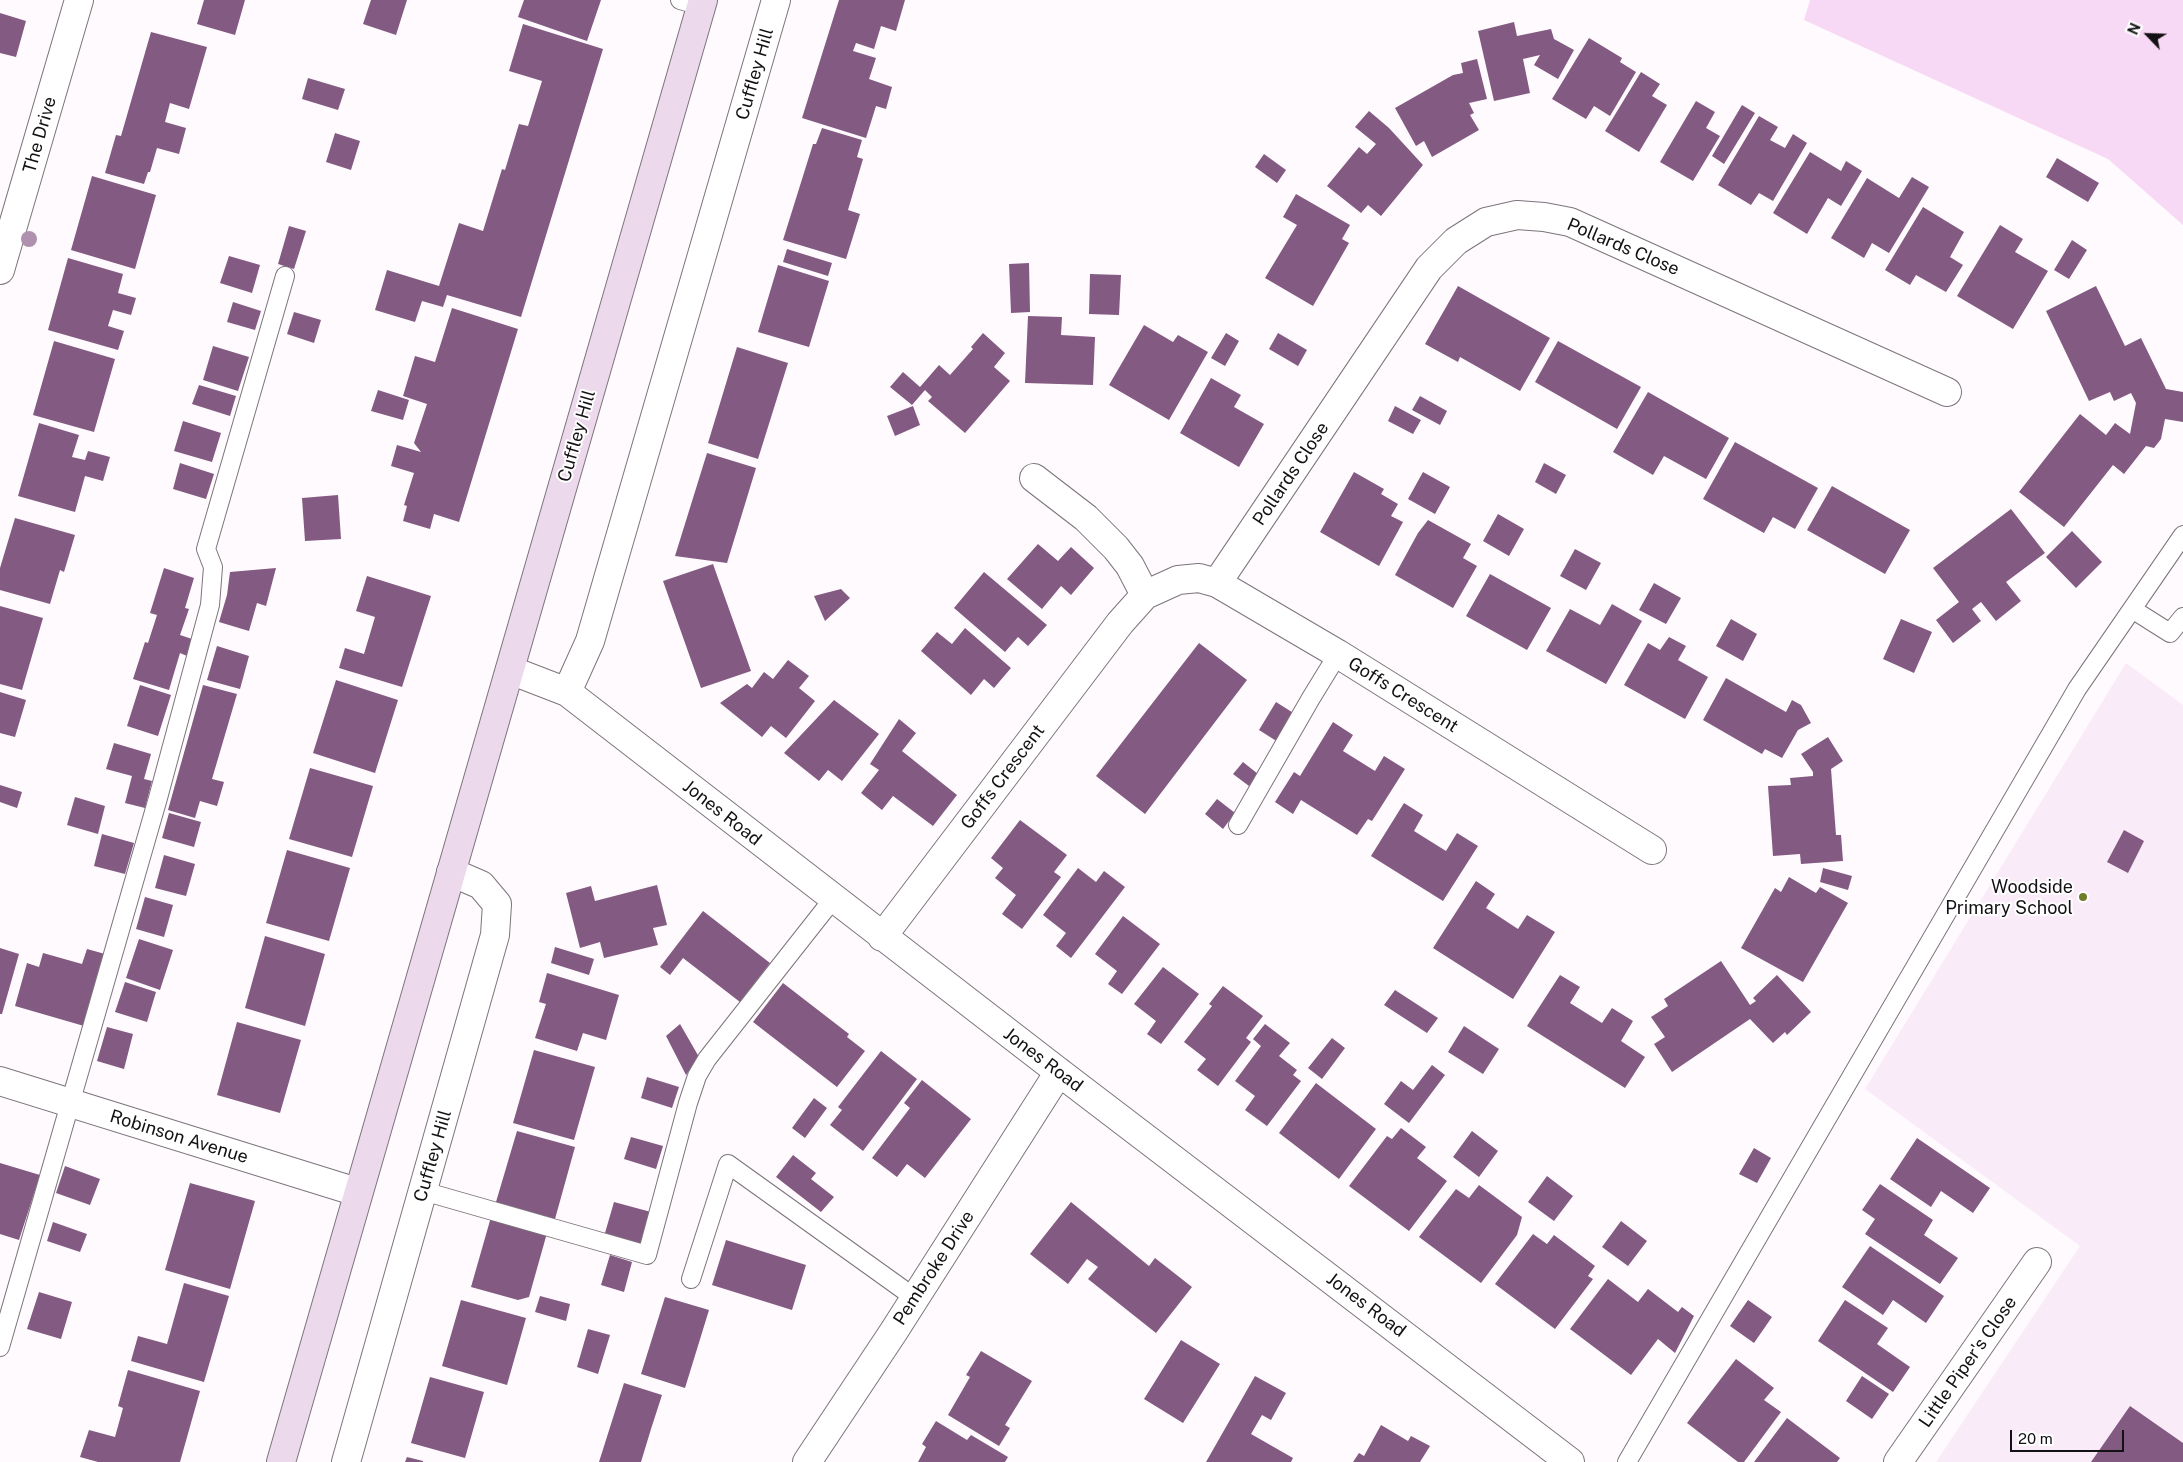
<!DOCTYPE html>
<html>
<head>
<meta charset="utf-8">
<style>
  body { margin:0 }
  #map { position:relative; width:2183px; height:1462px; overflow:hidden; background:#fffafe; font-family:"Public Sans",sans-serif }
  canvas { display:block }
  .north { position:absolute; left:2123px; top:10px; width:50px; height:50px; -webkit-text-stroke:4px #fff; paint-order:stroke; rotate:294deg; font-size:14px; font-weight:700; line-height:20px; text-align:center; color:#141114 }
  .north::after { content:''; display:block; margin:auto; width:18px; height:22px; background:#141114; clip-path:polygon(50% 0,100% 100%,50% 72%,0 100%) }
  .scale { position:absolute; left:2010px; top:1430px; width:114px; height:22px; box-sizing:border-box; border:2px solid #141114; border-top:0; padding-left:6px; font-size:15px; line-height:18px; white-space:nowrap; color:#141114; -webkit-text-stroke:4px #fff; paint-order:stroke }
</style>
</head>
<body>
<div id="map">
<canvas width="2183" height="1462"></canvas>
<div class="north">N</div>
<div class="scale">20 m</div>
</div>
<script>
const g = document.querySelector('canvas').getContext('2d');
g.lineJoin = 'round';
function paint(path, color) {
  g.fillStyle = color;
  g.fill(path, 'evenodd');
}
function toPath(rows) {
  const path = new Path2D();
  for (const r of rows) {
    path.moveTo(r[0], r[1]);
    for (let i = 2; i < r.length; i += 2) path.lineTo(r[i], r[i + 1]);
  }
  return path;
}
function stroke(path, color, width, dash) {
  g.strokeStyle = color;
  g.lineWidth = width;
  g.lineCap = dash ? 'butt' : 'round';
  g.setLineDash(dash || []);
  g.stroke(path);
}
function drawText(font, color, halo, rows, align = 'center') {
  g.font = font + ' "Public Sans",sans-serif';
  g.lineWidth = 4;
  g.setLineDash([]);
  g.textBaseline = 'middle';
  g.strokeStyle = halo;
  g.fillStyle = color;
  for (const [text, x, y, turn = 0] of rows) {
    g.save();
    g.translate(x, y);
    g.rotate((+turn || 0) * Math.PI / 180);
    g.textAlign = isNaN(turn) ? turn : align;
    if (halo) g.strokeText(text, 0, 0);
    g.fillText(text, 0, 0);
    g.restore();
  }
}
paint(toPath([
  [2126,663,2183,705,2183,1462,1936,1462,2080,1246,1865,1089]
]), '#faebf9');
paint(toPath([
  [1810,0,2183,0,2183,225,2108,159,1804,20]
]), '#f8d9f5');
paint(toPath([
  [204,0,245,0,235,35,197,24],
  [371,0,407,0,396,35,363,24],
  [524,0,601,0,587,41,518,17],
  [839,0,905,0,896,31,881,26,874,49,856,43,853,51,876,58,869,79,892,87,886,109,876,106,866,138,802,118],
  [0,13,26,21,16,57,0,53],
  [1514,22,1517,36,1551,29,1554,39,1574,50,1558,79,1534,65,1540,55,1523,59,1530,93,1494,101,1478,31],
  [523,24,603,49,521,317,447,295,443,307,422,301,415,322,375,310,387,270,439,286,459,223,483,231,502,169,505,170,519,124,528,126,542,81,509,71],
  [151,32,207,47,189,109,170,103,165,122,186,128,179,154,157,148,150,172,148,172,144,184,105,173,116,135,121,136],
  [1589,38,1622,58,1620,62,1636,72,1610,116,1594,106,1586,119,1552,99],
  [1477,59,1487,99,1469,103,1474,113,1470,115,1479,130,1432,157,1424,141,1416,146,1395,108,1453,75,1463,73,1461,63],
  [1641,72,1660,84,1652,96,1667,105,1639,152,1605,131],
  [308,78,345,89,338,110,302,99],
  [1696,101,1715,112,1706,128,1720,136,1693,181,1660,162],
  [1742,105,1755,113,1724,164,1712,156],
  [1369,111,1389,128,1423,165,1381,216,1368,205,1361,213,1327,186,1359,147,1367,154,1376,144,1355,127],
  [1759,116,1778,127,1770,140,1785,148,1793,134,1807,143,1773,201,1759,193,1751,205,1718,185],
  [822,128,862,140,857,157,863,159,848,210,860,214,846,259,783,240,813,144,816,144],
  [335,133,360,141,351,170,326,162],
  [1810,152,1841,171,1846,161,1862,171,1841,206,1828,198,1807,234,1773,213],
  [1264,154,1286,170,1277,183,1255,167],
  [2057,158,2099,183,2088,202,2046,177],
  [92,176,156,195,135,269,71,250],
  [1912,177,1929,187,1889,253,1872,243,1864,258,1831,238,1867,178,1899,198],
  [1296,194,1350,225,1342,239,1349,243,1313,306,1265,278,1297,225,1283,217],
  [1923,207,1964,232,1950,257,1963,265,1946,292,1916,275,1910,285,1885,270],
  [2000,225,2023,239,2015,252,2048,271,2013,329,1957,296],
  [289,226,306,231,294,269,278,264],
  [2072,240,2087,250,2069,279,2054,270],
  [787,249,832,263,828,276,783,262],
  [229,256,260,265,252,293,220,283],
  [68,258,123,274,118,293,136,298,131,315,113,310,108,326,124,331,118,350,48,330],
  [1029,263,1030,312,1011,313,1009,264],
  [778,265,829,281,809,347,758,332],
  [1090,274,1121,275,1119,315,1089,314],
  [1458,286,1550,338,1520,391,1460,357,1458,362,1425,344],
  [2096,286,2125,346,2141,338,2166,389,2183,392,2183,422,2165,419,2161,439,2154,448,2146,446,2124,474,2113,465,2064,527,2019,492,2080,414,2106,435,2115,423,2130,434,2136,403,2131,393,2114,401,2110,392,2089,401,2046,311],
  [233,302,261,311,255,330,227,322],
  [452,308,518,329,459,522,434,514,430,529,403,521,407,506,404,505,414,473,391,466,397,445,421,452,414,443,427,404,403,396,415,356,435,362],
  [294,312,321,320,314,343,287,334],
  [1028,316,1062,317,1061,335,1095,337,1093,385,1025,383],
  [1144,325,1173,342,1178,335,1208,352,1169,420,1109,385],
  [983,333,1005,353,994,367,1010,381,965,433,928,401,932,397,925,390,912,405,890,387,903,372,920,387,939,365,950,375,973,349,971,347],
  [1226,333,1239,341,1225,366,1211,358],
  [1278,333,1307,350,1298,366,1269,349],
  [54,341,115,359,94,432,33,415],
  [1558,341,1641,387,1617,429,1535,382],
  [213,346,249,357,238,391,203,380],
  [737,347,788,363,758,459,708,443],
  [1211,378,1241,395,1234,407,1264,424,1239,467,1180,433],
  [199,385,236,396,230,416,192,404],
  [378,390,409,400,403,420,371,411],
  [1648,392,1729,438,1706,479,1664,456,1653,475,1613,452],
  [1420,396,1447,411,1440,425,1412,410],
  [913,406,920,425,895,436,887,416],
  [1395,406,1421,420,1413,434,1388,421],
  [183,421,221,433,212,462,174,451],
  [39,423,79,435,72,457,85,460,88,451,110,457,103,481,85,476,75,512,18,496],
  [1735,442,1818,488,1795,529,1773,517,1764,533,1703,499],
  [707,453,756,468,727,563,675,556],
  [180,463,214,474,206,499,173,489],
  [1544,463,1566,475,1556,494,1535,482],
  [1354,472,1384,489,1381,494,1398,504,1391,516,1403,522,1379,566,1320,532],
  [1423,472,1450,487,1435,514,1408,499],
  [1832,486,1910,530,1885,574,1807,530],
  [338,495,341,539,305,541,302,498],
  [2011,509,2045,553,2006,582,2021,601,1996,621,1981,602,1972,609,1981,621,1953,643,1936,620,1959,602,1933,568],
  [1498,514,1524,529,1509,556,1483,541],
  [15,518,75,535,64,572,60,570,50,604,0,590,0,568],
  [1428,520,1471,544,1463,558,1477,566,1453,608,1395,575,1418,533],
  [2072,531,2102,562,2076,588,2046,557],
  [1038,544,1058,561,1071,547,1094,568,1071,595,1061,586,1042,609,1007,579],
  [1575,549,1601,563,1586,590,1560,576],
  [713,564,751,671,701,688,663,581],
  [164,568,194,578,185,608,189,609,180,635,192,639,187,656,180,653,169,690,133,679,145,642,148,643,157,615,150,613],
  [276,568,266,606,257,603,249,631,219,622,227,595,230,572],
  [984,572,1047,625,1028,646,1018,637,1005,652,954,608],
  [1490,574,1551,608,1527,650,1466,616],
  [367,576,431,596,402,687,339,668,345,648,364,654,375,617,356,611],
  [1654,583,1681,598,1666,624,1639,610],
  [841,589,850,598,825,621,814,596],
  [1612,604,1642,621,1606,684,1546,651,1570,609,1600,625],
  [0,606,43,618,22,690,0,684],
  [1731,619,1757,634,1743,661,1716,646],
  [1901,619,1932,632,1914,673,1883,659],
  [965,628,1011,668,994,688,984,679,971,695,921,651,937,632,952,644],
  [1669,637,1686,646,1678,660,1708,677,1685,719,1624,685,1648,643,1660,650],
  [1199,643,1247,680,1145,814,1096,776],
  [217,646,249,656,240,689,207,680],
  [788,660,809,676,799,688,815,701,786,738,771,726,762,737,720,703,747,684,752,688,764,672,773,679],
  [1726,678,1786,712,1792,700,1801,705,1811,723,1798,730,1782,758,1765,749,1762,754,1703,720],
  [336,680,398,700,375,773,313,753],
  [140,685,171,695,158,736,127,726],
  [203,685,237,694,212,779,224,782,217,806,200,801,195,818,168,810],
  [0,692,26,700,15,737,0,733],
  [834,700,879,734,842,781,828,770,819,781,784,753],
  [1276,702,1295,714,1278,742,1259,730],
  [899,719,916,733,902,751,957,795,933,826,893,796,882,810,861,793,879,770,870,764],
  [1333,722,1353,735,1343,751,1375,771,1384,756,1405,769,1372,821,1368,819,1357,835,1301,800,1293,814,1275,802,1294,772,1300,776],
  [1828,737,1843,761,1831,769,1836,835,1841,835,1843,861,1801,864,1800,854,1773,856,1768,786,1791,785,1790,778,1813,776,1813,772,1801,754],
  [114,743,151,754,144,779,152,781,145,808,125,803,132,776,106,769],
  [1243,762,1258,774,1249,786,1233,774],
  [310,768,373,786,352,857,289,839],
  [0,785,22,792,17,808,0,802],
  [75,797,105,806,98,834,67,825],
  [1217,799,1235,813,1223,829,1205,814],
  [1404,803,1423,815,1414,831,1446,851,1457,833,1478,846,1443,901,1371,856],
  [169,813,201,822,194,847,162,838],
  [1020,820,1067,855,1054,872,1061,877,1022,929,1002,914,1016,895,995,878,1003,868,991,858],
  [2124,830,2144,841,2128,873,2107,862],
  [102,834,134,843,125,874,94,866],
  [287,850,350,868,329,941,266,923],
  [164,855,195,864,186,896,155,888],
  [1078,868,1096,882,1104,871,1125,887,1071,958,1056,946,1066,933,1043,915],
  [1823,868,1852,876,1848,890,1820,882],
  [1789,877,1816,893,1820,887,1848,903,1803,982,1741,948,1775,888,1781,892],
  [1476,881,1495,894,1486,908,1518,929,1527,915,1555,932,1513,999,1433,948],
  [657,885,667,925,653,928,658,945,604,958,600,942,580,948,566,893,591,886,595,901],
  [145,897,173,905,164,937,136,929],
  [703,911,770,963,740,1002,683,958,670,975,660,967],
  [1123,916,1160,944,1122,994,1108,984,1117,971,1095,954],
  [265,936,325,954,305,1026,245,1008],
  [139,939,173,950,160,990,126,978],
  [555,947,594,959,589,975,551,963],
  [0,948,19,954,2,1014,0,1014],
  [87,949,105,954,84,1026,15,1006,27,963,39,967,43,953,82,964],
  [1721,961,1750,1005,1756,1001,1753,998,1777,975,1811,1012,1787,1035,1785,1032,1773,1043,1750,1019,1672,1072,1654,1044,1665,1037,1651,1017,1668,1006,1664,999],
  [1163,967,1199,994,1161,1044,1147,1034,1156,1021,1134,1004],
  [547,973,619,995,606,1040,583,1033,577,1051,535,1038,546,1004,539,1002],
  [1560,975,1580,987,1570,1003,1602,1023,1612,1008,1633,1021,1621,1041,1645,1057,1625,1088,1527,1026],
  [125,982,156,992,147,1022,115,1012],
  [783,983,849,1034,847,1037,865,1051,837,1087,753,1022],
  [1223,986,1263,1016,1246,1038,1251,1042,1218,1086,1197,1070,1206,1059,1184,1042,1212,1006,1209,1004],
  [1395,990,1438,1018,1427,1033,1384,1005],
  [237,1022,301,1040,280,1113,217,1095],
  [680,1024,699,1057,686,1075,666,1036],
  [1265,1024,1290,1043,1279,1056,1297,1070,1293,1075,1301,1081,1267,1126,1245,1110,1255,1096,1235,1081,1261,1046,1253,1039],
  [1464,1026,1499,1049,1483,1074,1448,1052],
  [107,1027,133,1034,124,1069,97,1061],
  [1332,1038,1345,1048,1322,1079,1308,1068],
  [534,1050,595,1067,574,1140,513,1123],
  [881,1051,917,1079,863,1151,830,1125,842,1110,838,1107],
  [1432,1065,1445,1075,1409,1123,1384,1104,1401,1081,1413,1090],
  [647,1077,679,1087,672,1108,641,1098],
  [922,1080,971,1119,925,1178,907,1164,897,1177,872,1158,910,1108,904,1103],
  [1316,1083,1376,1129,1339,1179,1279,1133],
  [814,1098,827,1108,805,1138,792,1128],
  [1401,1128,1426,1147,1417,1158,1447,1181,1409,1231,1349,1186,1387,1136,1392,1139],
  [517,1131,575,1147,555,1219,496,1202],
  [1472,1131,1498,1151,1479,1177,1453,1157],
  [631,1137,663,1146,656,1169,624,1159],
  [1917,1138,1990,1188,1973,1213,1941,1191,1931,1207,1890,1179],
  [1754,1148,1771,1158,1757,1183,1739,1174],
  [793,1155,816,1173,811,1179,834,1197,821,1212,776,1177],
  [0,1163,40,1175,19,1240,0,1234],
  [65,1166,100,1179,90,1205,56,1193],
  [1547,1176,1573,1196,1554,1221,1528,1202],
  [190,1183,255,1201,230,1289,165,1270],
  [1880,1184,1933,1220,1924,1235,1958,1258,1940,1284,1865,1234,1875,1219,1862,1210],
  [1479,1185,1522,1217,1517,1235,1481,1283,1419,1237,1456,1189,1469,1198],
  [614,1202,651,1212,641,1244,605,1233],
  [1071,1202,1149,1266,1155,1258,1192,1287,1156,1333,1088,1279,1098,1267,1087,1259,1068,1284,1030,1254],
  [491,1217,547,1233,529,1297,518,1300,471,1287],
  [1621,1221,1647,1241,1628,1266,1602,1247],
  [53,1222,87,1234,80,1252,47,1241],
  [1533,1234,1547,1244,1554,1235,1595,1266,1588,1276,1593,1279,1555,1329,1495,1284],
  [726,1240,806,1265,792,1310,712,1285],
  [1870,1246,1944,1296,1926,1323,1893,1300,1883,1315,1842,1287],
  [610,1255,632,1262,624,1292,601,1285],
  [1608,1279,1638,1302,1648,1289,1678,1312,1682,1307,1694,1316,1675,1353,1658,1339,1631,1375,1570,1329],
  [184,1283,229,1296,204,1382,131,1361,138,1336,167,1344],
  [39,1292,72,1302,61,1339,27,1329],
  [540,1296,570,1304,566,1321,535,1312],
  [665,1297,709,1310,685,1388,641,1374],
  [461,1300,526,1318,507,1385,442,1366],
  [1748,1300,1772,1317,1754,1343,1730,1326],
  [1845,1300,1888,1328,1877,1344,1910,1367,1893,1392,1818,1341],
  [588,1329,610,1335,598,1374,577,1367],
  [1181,1340,1220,1364,1183,1423,1144,1399],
  [981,1351,1032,1381,1005,1425,1010,1428,999,1446,948,1415,970,1377,966,1375],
  [1736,1359,1774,1388,1764,1400,1781,1412,1744,1462,1738,1462,1687,1423],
  [128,1370,200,1391,180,1462,98,1462,80,1457,89,1430,115,1437,123,1408,118,1406],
  [1255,1376,1286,1393,1271,1420,1262,1415,1251,1434,1293,1458,1291,1462,1206,1462],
  [1862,1376,1889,1394,1872,1419,1846,1401],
  [430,1377,484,1392,465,1458,411,1443],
  [624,1383,662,1395,651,1429,641,1462,599,1462],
  [2130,1406,2183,1443,2183,1462,2091,1462],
  [1787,1418,1840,1458,1837,1462,1754,1462],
  [936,1421,967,1440,971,1435,1008,1457,1005,1462,918,1462,926,1447,922,1444],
  [1381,1425,1408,1441,1411,1436,1430,1446,1420,1462,1353,1462,1359,1453,1364,1456],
  [407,1457,423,1461,423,1462,405,1462]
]), '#835a81');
const lane = toPath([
  [680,0,701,6],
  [2132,609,2170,633,2183,617],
  [1238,825,1311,698,1338,654],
  [423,1191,647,1255,688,1103,697,1076,707,1059,833,899],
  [691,1279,728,1164,915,1298],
  [0,1347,158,798,210,605,213,567,206,549,285,276],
  [1627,1462,2077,689,2183,535]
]);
const street = toPath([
  [0,270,79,0],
  [1034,478,1086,518,1116,548,1130,566,1145,595],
  [1217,583,1429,268,1456,241,1486,222,1517,215,1544,217,1570,222,1947,392],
  [510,670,567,692,1059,1072,1570,1462],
  [567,692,590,641,776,0],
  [882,937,1120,623,1145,595,1178,580,1199,578,1217,583,1338,654,1652,850],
  [0,1081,357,1192],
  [346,1462,495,935,497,904,481,885,451,872],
  [807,1462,894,1331,1059,1072],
  [1898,1462,2037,1262]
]);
const secondary = toPath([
  [281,1462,703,0]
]);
stroke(lane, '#7c757c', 20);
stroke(street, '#7c757c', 30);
stroke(secondary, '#7c757c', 30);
stroke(lane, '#fff', 18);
stroke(street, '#fff', 28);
stroke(secondary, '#edd9ec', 28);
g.fillStyle = '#b090af';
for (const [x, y] of [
  [29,239]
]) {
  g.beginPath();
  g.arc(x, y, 8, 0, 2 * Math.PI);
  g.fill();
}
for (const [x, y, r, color] of [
  [2083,897,5,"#707e2c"]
]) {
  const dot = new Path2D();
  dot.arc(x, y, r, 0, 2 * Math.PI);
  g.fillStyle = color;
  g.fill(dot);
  stroke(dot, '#fff', 2);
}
drawText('18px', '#141114', '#fff', [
  ["Cuffley Hill",755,74,-74],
  ["The Drive",40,135,-74],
  ["Pollards Close",1623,247,23],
  ["Cuffley Hill",577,436,-74],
  ["Pollards Close",1291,474,-56],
  ["Goffs Crescent",1403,695,32],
  ["Goffs Crescent",1003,777,-53],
  ["Jones Road",722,813,38],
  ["Jones Road",1043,1060,37],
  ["Robinson Avenue",179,1137,17],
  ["Cuffley Hill",433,1156,-74],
  ["Pembroke Drive",934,1268,-57],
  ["Jones Road",1366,1305,37],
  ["Little Piper's Close",1968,1362,-55]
]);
drawText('18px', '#141114', '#fff', [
  ["Woodside",2073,887],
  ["Primary School",2073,908]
], 'right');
</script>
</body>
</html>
